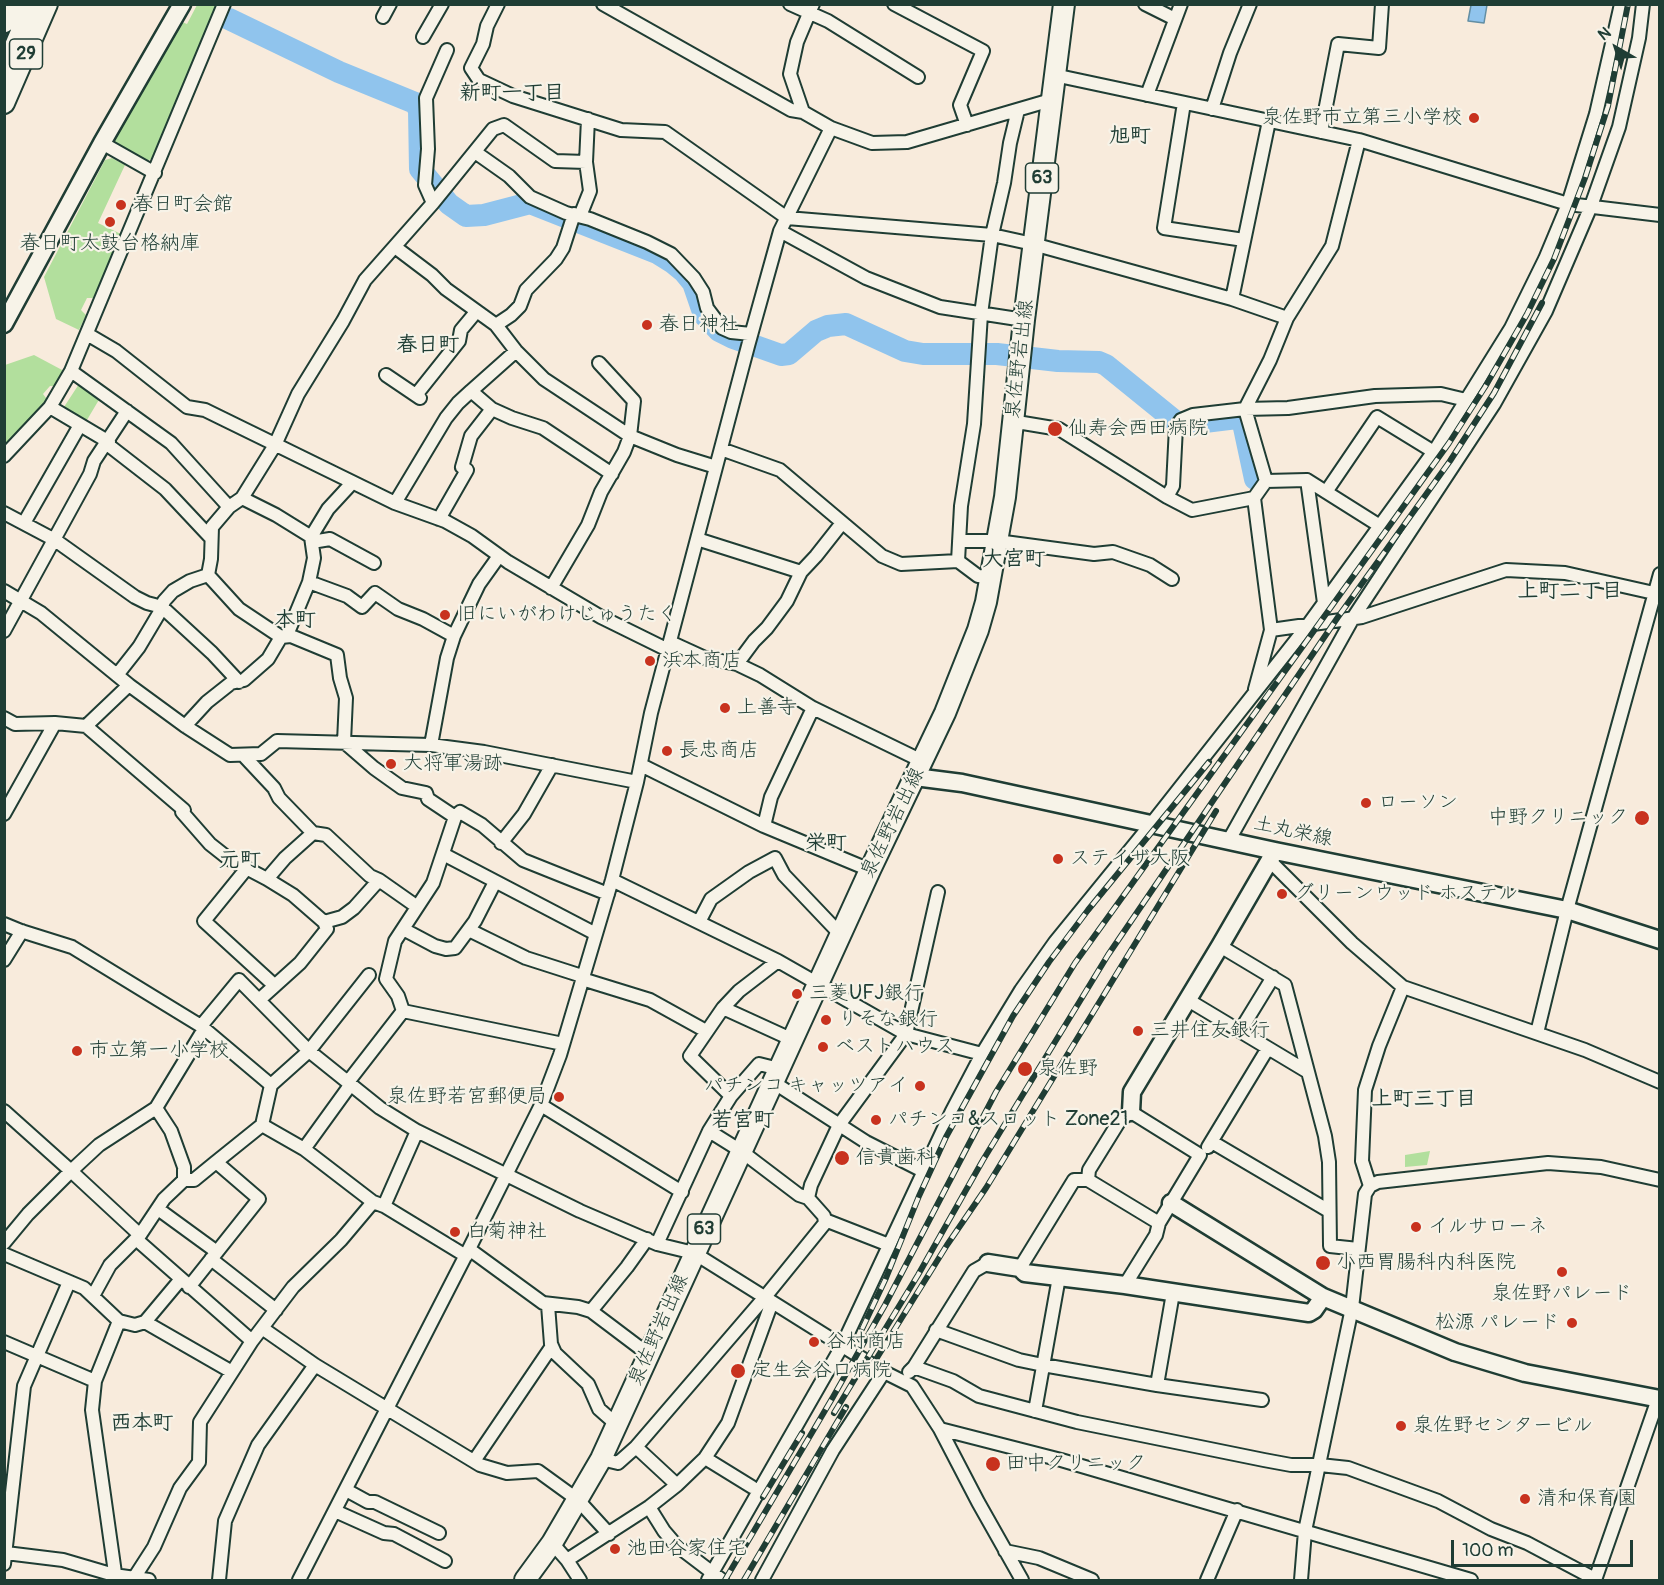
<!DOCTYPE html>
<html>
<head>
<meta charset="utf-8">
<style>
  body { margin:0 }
  #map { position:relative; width:1664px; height:1585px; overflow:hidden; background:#f8ebdc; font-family:Pangolin,sans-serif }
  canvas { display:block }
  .frame { position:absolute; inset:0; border:6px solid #1f3d34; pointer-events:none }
  .north { position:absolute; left:1586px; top:18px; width:60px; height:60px; -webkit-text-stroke:4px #f7f3e8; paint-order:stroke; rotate:321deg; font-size:16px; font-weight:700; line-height:24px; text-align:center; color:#1f3d34 }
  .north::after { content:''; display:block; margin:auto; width:21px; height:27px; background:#1f3d34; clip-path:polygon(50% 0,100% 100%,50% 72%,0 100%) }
  .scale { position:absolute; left:1451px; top:1540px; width:182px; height:27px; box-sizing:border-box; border:3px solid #1f3d34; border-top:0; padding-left:8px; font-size:18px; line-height:21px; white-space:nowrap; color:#1f3d34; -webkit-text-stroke:4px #f7f3e8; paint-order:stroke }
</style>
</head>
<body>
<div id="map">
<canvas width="1664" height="1585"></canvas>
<div class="frame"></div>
<div class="north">N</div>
<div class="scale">100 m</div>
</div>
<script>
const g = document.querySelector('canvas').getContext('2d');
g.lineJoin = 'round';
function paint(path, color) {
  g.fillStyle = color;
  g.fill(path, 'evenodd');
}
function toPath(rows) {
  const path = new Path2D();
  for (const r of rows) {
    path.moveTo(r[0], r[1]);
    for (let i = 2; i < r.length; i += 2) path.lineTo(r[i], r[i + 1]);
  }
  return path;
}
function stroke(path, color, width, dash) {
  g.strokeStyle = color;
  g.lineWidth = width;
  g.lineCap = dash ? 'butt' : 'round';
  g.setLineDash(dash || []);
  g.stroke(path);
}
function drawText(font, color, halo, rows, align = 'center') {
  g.font = font + ' Pangolin,"Klee One",sans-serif';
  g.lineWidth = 4.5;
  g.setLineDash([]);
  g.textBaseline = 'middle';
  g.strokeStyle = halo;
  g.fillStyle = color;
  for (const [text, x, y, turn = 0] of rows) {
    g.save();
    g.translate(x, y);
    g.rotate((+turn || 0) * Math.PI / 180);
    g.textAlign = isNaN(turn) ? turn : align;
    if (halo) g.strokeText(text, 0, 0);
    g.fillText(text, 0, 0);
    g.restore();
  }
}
paint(toPath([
  [197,5,217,5,152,159,145,161,115,143,115,140,182,22,187,24],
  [112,158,125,165,98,223,121,234,94,298,87,298,81,310,86,315,79,330,56,319,44,277,105,160],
  [34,355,64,371,57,386,50,386,43,394,46,398,46,400,5,445,5,365],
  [79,384,100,398,84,425,64,412,64,407],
  [1430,1151,1427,1165,1405,1167,1405,1155]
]), '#b2df9d');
const water = toPath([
  [1471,5,1487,5,1484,23,1468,21,1471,5]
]);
paint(water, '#90c4ed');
stroke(water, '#638ea3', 1.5);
stroke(toPath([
  [229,19,339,72,415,103,419,110,420,169,449,204,466,216,484,215,530,203,657,253,673,263,684,272,693,283,704,315,719,331,733,338,781,355,789,354,816,331,828,326,846,324,905,351,923,354,997,354,1058,361,1099,362,1106,365,1180,425,1237,418,1243,423,1255,479]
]), '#90c4ed', 22);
const street = toPath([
  [498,4,487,26,483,44,471,68,479,80,513,96,621,130,665,132,787,218,992,235,1033,244,1232,299,1287,318],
  [603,4,791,110,803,112],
  [790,4,828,21,918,77],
  [813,4,797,42,790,74,803,112,831,128,872,143,907,142,1051,100],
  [894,4,983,51,960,105,967,125],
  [1145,4,1175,19],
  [383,17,390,4],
  [423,37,442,4],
  [1054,75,1359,140,1568,204,1660,215],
  [1147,95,1181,4],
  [1184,103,1164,228,1244,240],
  [1212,109,1230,53,1250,4],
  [1321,132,1338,44,1379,48,1382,4],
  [102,143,155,173],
  [475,152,509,176,530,197,566,213,590,219,647,242,671,254,694,278,703,292,707,308,722,328,731,332,751,334],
  [433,203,425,185,428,149,426,98,447,50],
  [580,216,590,191,586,162,588,119],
  [780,231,866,278,940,307,1024,320],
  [395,247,432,275,446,289,496,325,516,351,544,379,630,436,677,455,716,467],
  [1232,299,1269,121],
  [496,325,511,315,520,306,526,290,556,259,563,248,574,214],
  [87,334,116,351,187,407,205,410,395,503,445,521,472,536,508,562,601,617,668,650],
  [516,351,471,391,492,409,512,418,543,428,612,474],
  [71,371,171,443,229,507],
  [386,375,420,398],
  [416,395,459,341,461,330,476,312],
  [50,407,109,442],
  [1012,425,1023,423,1059,429,1167,497,1192,510,1254,498],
  [107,444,165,489,211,538],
  [721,449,780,470,882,556,901,564,958,561,978,576,990,577],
  [4,456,50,407,71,371,224,4],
  [1307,480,1380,526],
  [1266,481,1307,480,1324,603],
  [1326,492,1377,417,1434,452],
  [1167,497,1173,486,1176,427,1181,420,1193,415,1245,409,1288,408,1375,396,1441,394,1466,400],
  [242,498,276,515,318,541,330,539,374,563],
  [395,503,446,418,458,403,471,391],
  [4,513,55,540,135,597,147,603,162,607,212,653,239,682],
  [439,519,467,470,462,467,471,436,492,409],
  [24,523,80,425],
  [697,539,801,572],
  [959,541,997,541,1094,554,1113,552,1150,565,1172,579],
  [958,561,961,506,974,424,981,314,992,235,1004,183,1010,143,1018,110],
  [208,575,239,609,281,637],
  [309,582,347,596,362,607,375,593,398,609,423,619,454,636],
  [551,588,588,525,601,492,624,452,630,436,634,401,599,363],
  [4,591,41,613,129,685,185,726,230,755,261,754,277,741,431,745,484,752,637,782],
  [1271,630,1254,498,1266,481,1245,409,1270,360,1287,318,1332,246,1359,140],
  [4,631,90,474,94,461,127,411],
  [287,635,309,582,314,558,311,537,328,509,352,483],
  [670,642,705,658,737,664,760,675,813,708,922,761],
  [737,664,754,641,767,628,787,601,801,572,816,556,842,523],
  [117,675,139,647,161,610,164,601,173,591,190,581,208,575,211,559,212,527,229,507,242,498,275,445,298,394,343,321,365,280,433,203,493,129,504,125,555,161,586,162],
  [1255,689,1271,630,1362,617,1506,570,1565,573,1654,593],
  [4,718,15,724,55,723,86,726,184,810],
  [86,726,129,685],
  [185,726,207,702,231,683,244,680,268,659,281,637,291,636,337,655,340,678,346,698,344,742,374,768,402,788,426,793,428,799,455,817,433,883,395,941,386,979,398,996,403,1011],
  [431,745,447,658,454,636,479,584,499,556],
  [244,756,274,788,279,798,313,833,326,835,370,876,379,880],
  [641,765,764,826,870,870],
  [182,812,210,844,229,859,267,879,293,895,324,922,342,917,354,908,379,880,416,906],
  [4,814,55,723],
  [455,817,460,812,482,825,523,860,608,894],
  [764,826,771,797,813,708],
  [1229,840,1353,618,1494,404,1546,311,1591,206,1619,127,1639,38,1643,4],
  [501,843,524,814,552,765],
  [443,854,596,934],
  [1269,860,1352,943,1403,987,1585,1050,1660,1082],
  [247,868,204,921,274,985],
  [267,879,285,858,313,833],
  [612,880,778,961,906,1034,982,1054],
  [699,922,711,899,749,872,775,858,784,875,841,935],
  [4,924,21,931,72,947,201,1026,271,1085],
  [403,929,435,946,446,949,455,948,475,921,495,882],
  [469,930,526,958,582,976],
  [1220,946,1285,985,1325,1136,1329,1162,1330,1246,1358,1249],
  [4,960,22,931],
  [582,979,650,1000,706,1031],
  [259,1000,300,963,327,929,324,922],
  [1188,1000,1308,1072],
  [723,1008,793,1040],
  [201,1026,239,980,309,1051,380,1108,417,1131,580,1211,657,1244,694,1253,884,1372,912,1386,940,1429,978,1502,1022,1580],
  [1240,1031,1273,977],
  [1537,1033,1567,910,1660,574],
  [348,1082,403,1011,563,1044],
  [773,1082,866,1142,923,1171],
  [731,1096,690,1056,723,1008,739,991,778,961],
  [541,1105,682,1192],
  [156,1108,171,1131,184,1167,184,1180],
  [4,1111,71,1171,99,1145,156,1108,204,1029],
  [262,1125,304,1149,351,1084],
  [709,1131,741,1151,799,1195,808,1198],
  [1212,1142,1329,1211],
  [1208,1147,1268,1048],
  [216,1162,262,1125,271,1085,309,1051,369,975],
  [1088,1180,1089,1170,1120,1120,1131,1112,1200,1155,1159,1223,1156,1235,1125,1285],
  [1370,1186,1362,1161,1365,1090,1379,1046,1403,987],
  [373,1202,384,1206,466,1256],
  [384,1206,417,1131],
  [158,1209,217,1252],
  [825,1220,889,1245],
  [136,1239,252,1341],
  [4,1243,28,1214,71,1171,140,1235],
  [657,1244,709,1131,731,1096,759,1064,779,1069],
  [469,1249,543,1303,578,1307,591,1311,648,1354],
  [4,1254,84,1288,119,1321,95,1381,92,1410,116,1580],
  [211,1259,276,1310],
  [1020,1268,1074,1180,1088,1180,1159,1223],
  [93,1296,110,1265,140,1235,164,1199,184,1180,194,1180,216,1162,259,1199,189,1287],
  [548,1305,551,1344,555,1353,588,1384,599,1409,616,1424],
  [591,1311,627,1267,647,1239],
  [119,1321,135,1325,145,1322,232,1372],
  [145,1322,181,1279],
  [262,1328,315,1365,480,1465,507,1473,538,1471,578,1500,609,1534],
  [936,1330,1019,1360,1043,1365,1157,1385,1262,1400],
  [4,1342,95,1381],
  [914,1367,953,1381,979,1396,1077,1422,1264,1460,1291,1465,1320,1465,1348,1468,1438,1501,1491,1529,1527,1543,1595,1579],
  [909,1372,914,1367,974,1271,988,1263],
  [1157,1385,1173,1293],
  [1035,1411,1059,1277],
  [940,1429,1061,1460,1471,1580],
  [636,1447,677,1485],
  [705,1458,752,1487],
  [601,1459,618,1463,636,1447,765,1297,825,1223,824,1216,808,1198,811,1185,839,1125,906,1034,938,892],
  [474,1461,552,1346],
  [346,1490,368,1502,375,1502,439,1533],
  [649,1507,664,1531,676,1545,722,1580],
  [335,1511,384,1533,394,1534,445,1561],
  [552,1543,567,1560,649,1507,677,1485,705,1458,728,1423,772,1302],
  [1005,1551,1039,1558,1092,1580],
  [6,1553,63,1560,114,1575,149,1580],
  [567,1560,580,1580],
  [4,1564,24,1386,69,1282],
  [134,1578,154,1547,180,1488,199,1462,200,1422,252,1341,293,1287,341,1240,373,1202,304,1149],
  [219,1580,225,1521,258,1445,315,1365],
  [299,1580,469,1249,541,1105,560,1055,612,880,637,782,651,713,748,346,780,231,831,128],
  [708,1580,842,1346,952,1111,982,1054,1021,990,1055,942,1152,823,1308,625,1437,447,1511,328,1545,259,1568,204,1596,114,1621,4],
  [762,1580,833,1450,884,1372],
  [1207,1580,1237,1510],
  [1301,1580,1305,1531,1352,1308,1365,1194,1370,1186,1378,1182,1548,1163,1601,1167,1660,1180],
  [1595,1580,1658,1399]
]);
const secondary = toPath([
  [4,324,102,143,182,4],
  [915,777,962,783,1275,851,1567,910,1660,940],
  [1131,1112,1132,1092,1220,946,1275,851],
  [1171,1203,1323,1297,1455,1352,1525,1373,1660,1399],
  [988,1263,1020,1268,1025,1273,1125,1285,1309,1313,1314,1310,1323,1297]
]);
const primary = toPath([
  [4,103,47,4],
  [525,1580,552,1543,601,1459,870,870,945,713,978,630,986,602,1005,497,1024,320,1064,4]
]);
const highway = toPath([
  [4,21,11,4],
  [4,74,34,4]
]);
stroke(street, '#1f3d34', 16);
stroke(secondary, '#1f3d34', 21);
stroke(primary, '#1f3d34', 24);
stroke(highway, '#1f3d34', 27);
stroke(street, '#f7f3e8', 12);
stroke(secondary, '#f7f3e8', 16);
stroke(primary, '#f7f3e8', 20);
stroke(highway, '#f7f3e8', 22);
const rail = toPath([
  [862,1329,886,1278,919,1196,946,1137,1013,1016,1049,962,1088,910,1209,762],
  [870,1369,947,1245,986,1188,1216,811],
  [834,1413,918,1275,983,1160,1108,955,1338,617,1450,461,1494,393,1542,303],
  [763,1497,802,1433],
  [725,1580,833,1397,885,1305,996,1092,1075,963,1449,443,1485,387,1527,314,1554,259,1585,178,1608,106,1628,4],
  [744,1580,846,1407]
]);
stroke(rail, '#1f3d34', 6);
stroke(rail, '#f7f3e8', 4, [11]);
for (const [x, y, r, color] of [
  [1474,118,6,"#c8321e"],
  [121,205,6,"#c8321e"],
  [110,222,6,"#c8321e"],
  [647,325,6,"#c8321e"],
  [1055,429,8,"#c8321e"],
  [445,615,6,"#c8321e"],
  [650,661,6,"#c8321e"],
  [725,708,6,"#c8321e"],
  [667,751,6,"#c8321e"],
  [391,764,6,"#c8321e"],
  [1366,803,6,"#c8321e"],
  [1642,818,8,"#c8321e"],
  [1058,859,6,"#c8321e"],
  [1282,894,6,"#c8321e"],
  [797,994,6,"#c8321e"],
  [826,1020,6,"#c8321e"],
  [1138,1031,6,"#c8321e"],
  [823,1047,6,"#c8321e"],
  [77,1051,6,"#c8321e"],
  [1025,1069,8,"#c8321e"],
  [920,1086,6,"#c8321e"],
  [559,1097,6,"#c8321e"],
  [876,1120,6,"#c8321e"],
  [842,1158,8,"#c8321e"],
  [1416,1227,6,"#c8321e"],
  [455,1232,6,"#c8321e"],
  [1323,1263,8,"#c8321e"],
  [1562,1272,6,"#c8321e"],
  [1572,1323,6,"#c8321e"],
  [814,1342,6,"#c8321e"],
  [738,1371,8,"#c8321e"],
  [1401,1426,6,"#c8321e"],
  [993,1464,8,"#c8321e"],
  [1525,1499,6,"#c8321e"],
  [615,1549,6,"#c8321e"]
]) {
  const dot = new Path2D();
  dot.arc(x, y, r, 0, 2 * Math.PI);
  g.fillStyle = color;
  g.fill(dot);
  stroke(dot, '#f7f3e8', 2);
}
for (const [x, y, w] of [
  [26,54,33],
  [1042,178,33],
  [704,1229,33]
]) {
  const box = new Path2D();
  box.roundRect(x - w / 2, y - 15, w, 30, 4.5);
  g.fillStyle = '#f7f3e8';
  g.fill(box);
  stroke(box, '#1f3d34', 1.5);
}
drawText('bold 18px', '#1f3d34', null, [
  ["29",26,54],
  ["63",1042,178],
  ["63",704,1229]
]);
drawText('20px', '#1f3d34', '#f7f3e8', [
  ["泉佐野市立第三小学校",1462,118,"right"],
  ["春日町会館",133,205],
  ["春日町太鼓台格納庫",110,244,"center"],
  ["春日神社",659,325],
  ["仙寿会西田病院",1068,429],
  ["旧にいがわけじゅうたく",457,615],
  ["浜本商店",662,661],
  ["上善寺",737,708],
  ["長忠商店",679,751],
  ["大将軍湯跡",403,764],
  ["ローソン",1378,803],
  ["中野クリニック",1628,818,"right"],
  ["ステイザ大阪",1070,859],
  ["グリーンウッド ホステル",1294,894],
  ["三菱UFJ銀行",809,994],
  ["りそな銀行",838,1020],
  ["三井住友銀行",1150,1031],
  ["ベストハウス",835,1047],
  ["市立第一小学校",89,1051],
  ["泉佐野",1038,1069],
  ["パチンコ キャッツアイ",908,1086,"right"],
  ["泉佐野若宮郵便局",547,1097,"right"],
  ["パチンコ&スロット Zone21",888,1120],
  ["信貴歯科",856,1158],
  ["イルサローネ",1428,1227],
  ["白菊神社",467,1232],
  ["小西胃腸科内科医院",1336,1263],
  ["泉佐野パレード",1562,1294,"center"],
  ["松源 パレード",1560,1323,"right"],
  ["谷村商店",826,1342],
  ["定生会谷口病院",752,1371],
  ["泉佐野センタービル",1413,1426],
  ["田中クリニック",1006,1464],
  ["清和保育園",1537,1499],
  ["池田谷家住宅",627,1549]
], 'left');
drawText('20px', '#1f3d34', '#f7f3e8', [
  ["泉佐野岩出線",1020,359,-83],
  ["泉佐野岩出線",893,823,-64],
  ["土丸栄線",1293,832,12],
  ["泉佐野岩出線",659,1330,-66]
]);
drawText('bold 21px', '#1f3d34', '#f7f3e8', [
  ["新町一丁目",512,94],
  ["旭町",1130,137],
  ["春日町",428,346],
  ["大宮町",1014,560],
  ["上町二丁目",1570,592],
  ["本町",295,621],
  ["栄町",826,844],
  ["元町",240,861],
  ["上町三丁目",1424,1100],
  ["若宮町",743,1121],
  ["西本町",142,1424]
]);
</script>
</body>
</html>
